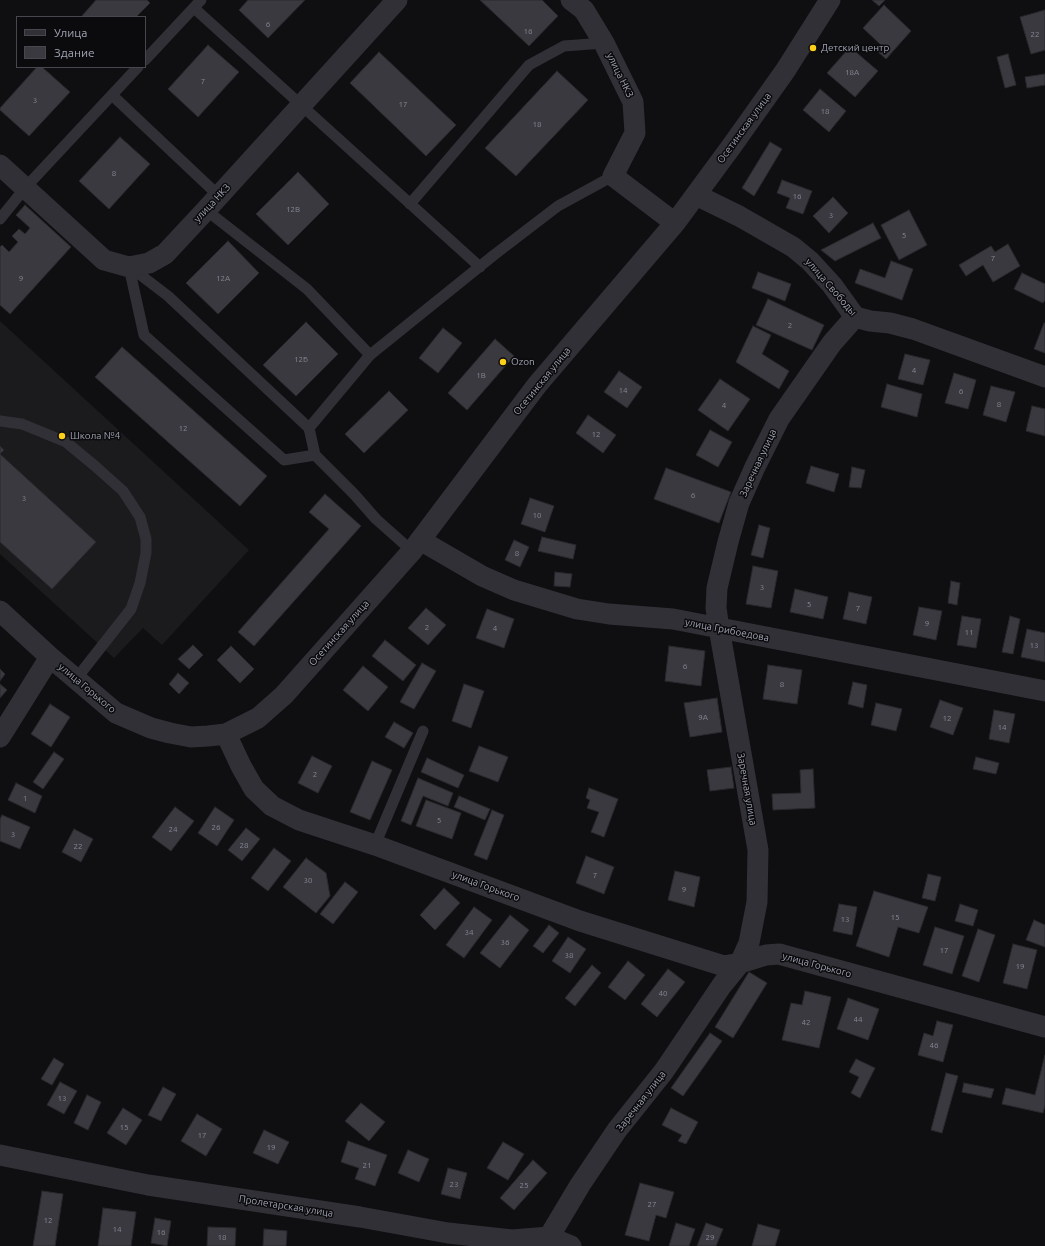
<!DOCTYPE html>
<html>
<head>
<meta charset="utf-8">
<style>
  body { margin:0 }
  #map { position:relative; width:1045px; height:1246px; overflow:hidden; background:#0f0f11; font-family:Ubuntu,sans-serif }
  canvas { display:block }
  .legend { position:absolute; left:16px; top:16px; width:130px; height:52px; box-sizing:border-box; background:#0b0a0c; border:1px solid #46474f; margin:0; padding:5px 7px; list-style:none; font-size:12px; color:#9fa3b3 }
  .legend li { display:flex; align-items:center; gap:8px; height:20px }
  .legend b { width:20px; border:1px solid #46474f }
</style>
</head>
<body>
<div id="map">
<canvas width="1045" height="1246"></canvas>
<ul class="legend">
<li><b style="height:5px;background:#303036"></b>Улица</li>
<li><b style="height:11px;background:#39393f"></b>Здание</li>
</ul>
</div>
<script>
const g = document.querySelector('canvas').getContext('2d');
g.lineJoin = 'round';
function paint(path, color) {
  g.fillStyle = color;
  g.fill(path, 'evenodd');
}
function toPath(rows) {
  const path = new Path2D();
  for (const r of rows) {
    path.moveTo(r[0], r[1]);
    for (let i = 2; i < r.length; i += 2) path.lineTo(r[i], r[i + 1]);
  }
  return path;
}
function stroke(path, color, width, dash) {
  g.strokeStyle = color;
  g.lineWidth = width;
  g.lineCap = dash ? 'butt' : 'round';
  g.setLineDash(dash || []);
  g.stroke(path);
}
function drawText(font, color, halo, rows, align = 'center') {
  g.font = font + ' Ubuntu,sans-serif';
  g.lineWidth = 3;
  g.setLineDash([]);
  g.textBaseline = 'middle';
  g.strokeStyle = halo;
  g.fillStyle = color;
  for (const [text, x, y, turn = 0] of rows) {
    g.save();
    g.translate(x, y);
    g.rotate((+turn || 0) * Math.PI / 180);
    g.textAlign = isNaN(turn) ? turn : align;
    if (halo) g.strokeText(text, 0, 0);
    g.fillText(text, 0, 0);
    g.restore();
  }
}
paint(toPath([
  [0,321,249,550,162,645,143,628,114,658,0,554]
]), '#1b1b1e');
const building = toPath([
  [96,0,147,0,150,3,136,17,81,17,96,0],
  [248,0,305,0,268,38,239,10,248,0],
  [480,0,542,0,558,16,529,46,480,0],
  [872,0,885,0,879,6,872,0],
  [884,5,911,31,886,59,877,51,882,46,863,28,884,5],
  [1045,10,1045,50,1031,54,1020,17,1045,10],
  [208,45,239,72,198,117,168,89,208,45],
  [850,47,878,71,855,97,827,73,850,47],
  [379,52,456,125,426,156,350,83,379,52],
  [1008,54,1016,85,1005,88,997,57,1008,54],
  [37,67,42,67,70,92,29,136,0,110,0,108,37,67],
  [557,71,588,100,516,176,485,148,557,71],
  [1045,74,1045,85,1027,88,1025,77,1045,74],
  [820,89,846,111,829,132,803,110,820,89],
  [120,137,150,164,109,209,79,181,120,137],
  [770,142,782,149,754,196,742,188,770,142],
  [298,172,329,204,288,245,256,214,298,172],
  [782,180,812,191,803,214,786,208,790,198,777,193,782,180],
  [833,197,848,213,829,233,813,216,833,197],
  [25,205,71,247,10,314,0,305,0,247,2,245,9,252,18,242,12,236,19,229,25,234,30,228,16,215,25,205],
  [909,210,927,245,899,260,881,225,909,210],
  [873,223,881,238,835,261,821,250,873,223],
  [228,241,259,273,218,314,186,283,228,241],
  [1008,244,1020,266,993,282,983,265,966,276,959,265,991,246,995,252,1008,244],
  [891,261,913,269,902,300,855,283,860,269,885,278,891,261],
  [758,272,791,284,785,301,752,288,758,272],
  [1022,273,1045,284,1045,300,1043,303,1014,289,1022,273],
  [768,299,824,325,812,350,756,325,768,299],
  [306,322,338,354,296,396,263,365,306,322],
  [1044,323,1045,324,1045,353,1034,349,1044,323],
  [753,326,771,335,762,354,789,371,779,389,736,362,753,326],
  [443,328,462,343,438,373,419,358,443,328],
  [495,339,514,356,467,410,448,393,495,339],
  [122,347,267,476,240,506,95,377,122,347],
  [905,354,930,360,923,385,898,379,905,354],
  [619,371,642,387,627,408,604,392,619,371],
  [954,373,976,380,968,409,945,403,954,373],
  [720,379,750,399,728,431,698,410,720,379],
  [887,384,922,394,917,417,881,407,887,384],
  [991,386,1015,392,1006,422,983,415,991,386],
  [389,391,408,410,364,453,345,434,389,391],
  [1032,406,1045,409,1045,436,1026,431,1032,406],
  [588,415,616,435,603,453,576,433,588,415],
  [710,430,732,442,718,467,696,455,710,430],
  [0,446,4,450,0,454,96,542,52,589,0,542,0,446],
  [811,466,839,474,834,492,806,483,811,466],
  [852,467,865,470,861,488,849,487,852,467],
  [666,468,731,492,719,523,654,499,666,468],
  [325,494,361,526,254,646,238,632,329,529,309,512,325,494],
  [530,498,554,506,545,532,521,524,530,498],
  [759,525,770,528,763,558,751,555,759,525],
  [542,537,576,545,573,559,538,551,542,537],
  [514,540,529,547,520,567,505,560,514,540],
  [753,566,778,571,771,608,746,604,753,566],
  [555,572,572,574,570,587,554,586,555,572],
  [951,581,960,583,957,605,948,603,951,581],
  [795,589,828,597,823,619,790,612,795,589],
  [849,592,872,597,866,624,843,619,849,592],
  [919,607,942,611,936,640,913,635,919,607],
  [426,608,446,625,428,645,408,628,426,608],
  [487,609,514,619,504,648,476,638,487,609],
  [962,616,981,619,976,648,957,645,962,616],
  [1010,616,1020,619,1013,654,1002,652,1010,616],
  [1027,629,1045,633,1045,662,1021,657,1027,629],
  [385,640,416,665,403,681,372,656,385,640],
  [193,645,203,655,189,669,178,659,193,645],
  [231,646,254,669,240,683,217,660,231,646],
  [669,646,705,651,701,686,665,681,669,646],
  [422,663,436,671,414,709,400,702,422,663],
  [768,665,802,670,797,704,763,699,768,665],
  [363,666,388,687,368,711,343,690,363,666],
  [0,669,5,674,0,681,0,669],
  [178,673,189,683,179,694,169,684,178,673],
  [853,682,867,685,863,708,848,704,853,682],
  [0,684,7,690,0,698,0,684],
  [464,684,484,691,471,728,452,721,464,684],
  [717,698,722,732,690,737,684,703,717,698],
  [940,700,963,708,953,735,930,727,940,700],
  [876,703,902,709,896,731,871,725,876,703],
  [50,704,70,717,51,747,31,734,50,704],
  [994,710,1015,714,1009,743,989,739,994,710],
  [394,722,413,733,404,748,385,737,394,722],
  [479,746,508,757,498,782,469,771,479,746],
  [54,752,64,759,43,789,33,782,54,752],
  [312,756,332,766,318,793,298,783,312,756],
  [976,757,999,763,996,774,973,769,976,757],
  [427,758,464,775,458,788,421,772,427,758],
  [372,761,392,770,370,820,350,812,372,761],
  [731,767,734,788,710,791,707,770,731,767],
  [813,769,815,808,773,810,772,794,801,793,800,770,813,769],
  [418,778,453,793,448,806,423,796,411,825,401,821,418,778],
  [16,783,42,796,35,813,8,800,16,783],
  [589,788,618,799,604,837,591,832,599,812,587,808,590,800,586,798,589,788],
  [459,796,490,809,485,820,454,807,459,796],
  [426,800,461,813,452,839,416,826,426,800],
  [175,807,194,821,171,851,152,837,175,807],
  [215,807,234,820,217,846,198,833,215,807],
  [492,810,504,815,487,860,474,855,492,810],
  [2,815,30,827,20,849,0,841,0,819,2,815],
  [246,828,260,839,242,861,228,850,246,828],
  [74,829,93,839,81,862,62,852,74,829],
  [274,848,291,861,268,891,251,878,274,848],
  [586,856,614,867,604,894,576,883,586,856],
  [306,858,326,873,330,896,316,913,283,887,306,858],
  [675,871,700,877,694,907,668,900,675,871],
  [928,874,941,877,935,901,922,898,928,874],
  [345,882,358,892,333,924,320,914,345,882],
  [444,888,460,903,435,930,420,915,444,888],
  [874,891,928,907,919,933,898,927,889,957,856,946,874,891],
  [839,904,857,907,852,935,833,931,839,904],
  [960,904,978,910,973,926,955,921,960,904],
  [474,907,492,920,464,958,446,945,474,907],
  [510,915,529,930,500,968,480,953,510,915],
  [1034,920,1045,925,1045,947,1026,940,1034,920],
  [549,925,559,933,543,953,533,946,549,925],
  [935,927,964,936,952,974,923,965,935,927],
  [978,929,995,935,979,982,962,976,978,929],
  [568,937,586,949,570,973,552,961,568,937],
  [1013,944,1037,950,1027,989,1003,983,1013,944],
  [628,961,645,975,625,1000,608,987,628,961],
  [592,965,601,973,575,1006,565,998,592,965],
  [668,969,685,982,657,1017,641,1004,668,969],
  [749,972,767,983,733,1038,715,1027,749,972],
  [805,991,831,997,819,1048,782,1040,791,1003,802,1005,805,991],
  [848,998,879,1009,868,1040,837,1029,848,998],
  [937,1021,953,1025,943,1062,918,1055,924,1033,933,1036,937,1021],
  [710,1033,722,1041,683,1096,671,1088,710,1033],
  [1045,1055,1045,1105,1043,1113,1002,1104,1006,1088,1035,1095,1045,1055],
  [54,1058,64,1064,52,1085,41,1079,54,1058],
  [856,1059,875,1068,860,1098,851,1093,859,1077,849,1072,856,1059],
  [946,1073,958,1076,942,1133,931,1130,946,1073],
  [60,1082,77,1091,64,1114,47,1105,60,1082],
  [964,1083,994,1089,991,1098,962,1092,964,1083],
  [163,1087,176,1094,161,1121,148,1115,163,1087],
  [87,1095,101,1102,88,1130,74,1123,87,1095],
  [361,1103,385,1122,369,1141,345,1121,361,1103],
  [123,1108,142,1120,126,1145,107,1133,123,1108],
  [671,1108,698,1122,686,1144,678,1141,682,1135,662,1125,671,1108],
  [197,1114,222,1129,206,1156,181,1141,197,1114],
  [264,1130,289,1142,278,1164,253,1153,264,1130],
  [348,1141,387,1155,375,1186,355,1179,359,1168,341,1162,348,1141],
  [503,1142,524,1154,508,1180,487,1168,503,1142],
  [408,1150,429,1159,419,1182,398,1173,408,1150],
  [533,1160,547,1173,514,1210,500,1198,533,1160],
  [448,1168,467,1173,460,1199,441,1194,448,1168],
  [640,1183,674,1192,666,1218,656,1215,649,1241,625,1235,640,1183],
  [42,1191,63,1194,55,1246,33,1246,42,1191],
  [103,1208,136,1212,131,1246,98,1246,103,1208],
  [155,1218,171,1221,167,1246,151,1243,155,1218],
  [676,1223,695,1229,689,1246,669,1246,676,1223],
  [706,1223,723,1229,716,1246,697,1246,706,1223],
  [758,1224,780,1230,775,1246,752,1246,758,1224],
  [208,1227,236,1228,235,1246,207,1246,208,1227],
  [264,1229,287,1231,286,1246,263,1246,264,1229]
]);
paint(building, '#39393f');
stroke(building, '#2a292d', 1);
stroke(toPath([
  [194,8,480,267],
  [145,60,201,0],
  [112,95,219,196],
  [410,204,529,65,564,46,604,43],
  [206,210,307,289,370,355],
  [0,219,25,188,138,67],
  [129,267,144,335,284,460,315,455],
  [130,267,168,296,309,428],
  [0,421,22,424,66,442,95,466,123,491,140,517,146,539,146,553,140,583,131,609,76,679],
  [412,551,376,519,354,494,315,455,309,428,370,355,494,255,558,206,613,176],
  [375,845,423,731]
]), '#303036', 11);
stroke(toPath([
  [571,0,584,10,604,43,633,102,635,133,613,176,675,223],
  [0,165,104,260,129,267,149,263,165,254,206,210,397,0],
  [696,195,739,216,793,247,810,261,832,285,855,317,870,321,890,323,913,329,1045,377],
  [420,540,482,576,514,590,577,609,609,614,673,619,1045,691],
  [0,611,50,657,116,713,151,728,170,733,191,737,208,736,226,734,258,718,284,695,412,551,537,385,675,223,731,147,785,71,830,0],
  [226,734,241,766,254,789,272,806,299,820,375,845,580,921,724,966,740,963,766,955,779,954,1045,1027],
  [0,737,50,657],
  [0,1155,148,1185,360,1217,448,1233,512,1240,549,1237,571,1246],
  [549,1237,580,1185,617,1130,664,1071,722,985,740,963,749,943,757,902,758,850,719,628,716,608,717,588,728,542,739,503,755,467,779,419,832,343,855,317]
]), '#303036', 21);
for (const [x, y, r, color] of [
  [813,48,4,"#fdd01b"],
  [503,362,4,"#fdd01b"],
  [62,436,4,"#fdd01b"]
]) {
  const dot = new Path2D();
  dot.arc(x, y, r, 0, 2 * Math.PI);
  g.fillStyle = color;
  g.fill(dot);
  stroke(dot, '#0b0a0c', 1.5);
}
drawText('8px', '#868896', null, [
  ["6",268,24],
  ["16",528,31],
  ["22",1035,34],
  ["18А",852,72],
  ["7",203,81],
  ["3",35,100],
  ["17",403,104],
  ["18",825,111],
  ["18",537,124],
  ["8",114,173],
  ["16",797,196],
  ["12В",293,209],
  ["3",831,215],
  ["5",904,235],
  ["7",993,258],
  ["9",21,278],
  ["12А",223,278],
  ["2",790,325],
  ["12Б",301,359],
  ["4",914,370],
  ["1В",481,375],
  ["14",623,390],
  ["6",961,391],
  ["8",999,404],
  ["4",724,405],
  ["12",183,428],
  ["12",596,434],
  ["6",693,495],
  ["3",24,498],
  ["10",537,515],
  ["8",517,553],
  ["3",762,587],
  ["5",809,604],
  ["7",858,608],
  ["9",927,623],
  ["2",427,627],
  ["4",495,628],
  ["11",969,632],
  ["13",1034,645],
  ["6",685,666],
  ["8",782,684],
  ["9А",703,717],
  ["12",947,718],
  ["14",1002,727],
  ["2",315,774],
  ["1",25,798],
  ["5",439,820],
  ["26",216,827],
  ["24",173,829],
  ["3",13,834],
  ["28",244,845],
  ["22",78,846],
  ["7",595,875],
  ["30",308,880],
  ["9",684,889],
  ["15",895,917],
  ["13",845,919],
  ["34",469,932],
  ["36",505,942],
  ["17",944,950],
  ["38",569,955],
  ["19",1020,966],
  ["40",663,993],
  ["44",858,1019],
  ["42",806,1022],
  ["46",934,1045],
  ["13",62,1098],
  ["15",124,1127],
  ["17",202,1135],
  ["19",271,1147],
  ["21",367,1165],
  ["23",454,1184],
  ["25",524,1185],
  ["27",652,1204],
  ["12",48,1220],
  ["14",117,1229],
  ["16",161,1232],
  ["18",222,1237],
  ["29",710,1237]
]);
drawText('10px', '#9fa3b3', '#0b0a0c', [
  ["Детский центр",821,48],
  ["Ozon",511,362],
  ["Школа №4",70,436]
], 'left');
drawText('10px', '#9fa3b3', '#0b0a0c', [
  ["улица НКЗ",620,75,64],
  ["Осетинская улица",744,128,-54],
  ["улица НКЗ",212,203,-47],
  ["улица Свободы",831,287,49],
  ["Осетинская улица",542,381,-51],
  ["Заречная улица",758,463,-65],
  ["улица Грибоедова",727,630,11],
  ["Осетинская улица",339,633,-48],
  ["улица Горького",87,688,40],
  ["Заречная улица",747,789,80],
  ["улица Горького",486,886,20],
  ["улица Горького",817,965,15],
  ["Заречная улица",641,1101,-52],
  ["Пролетарская улица",286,1206,9]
]);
</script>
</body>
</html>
